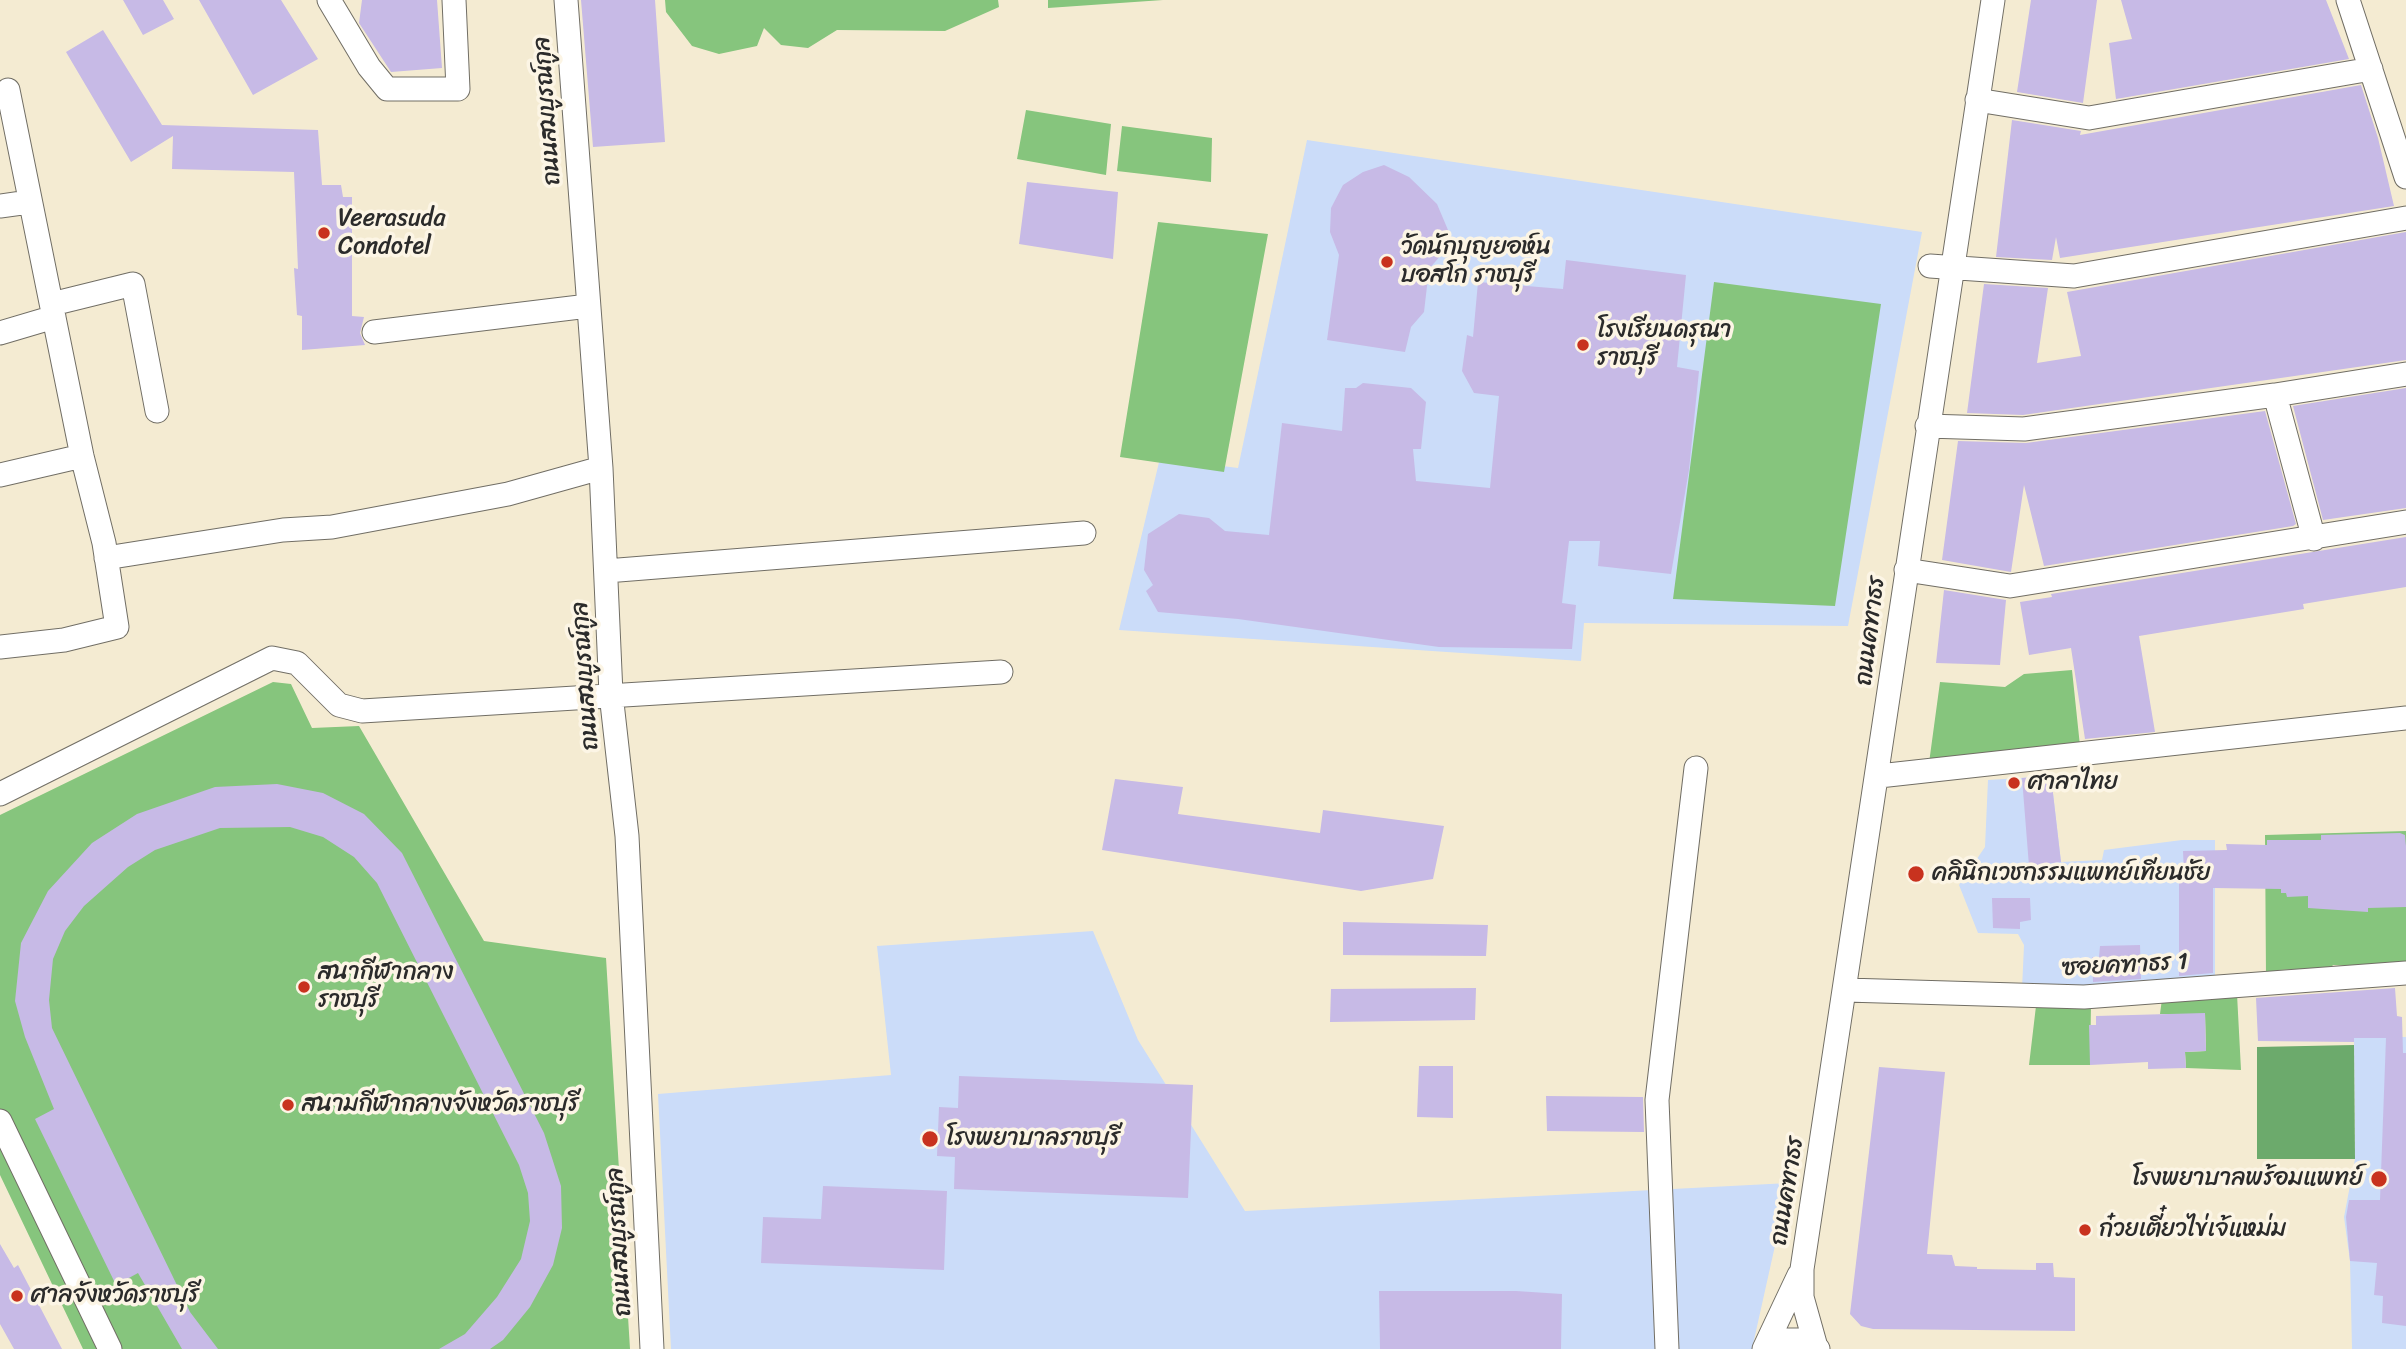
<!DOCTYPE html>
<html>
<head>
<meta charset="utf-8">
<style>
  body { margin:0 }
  canvas { display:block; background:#f4ebd2 }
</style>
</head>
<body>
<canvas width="2406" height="1349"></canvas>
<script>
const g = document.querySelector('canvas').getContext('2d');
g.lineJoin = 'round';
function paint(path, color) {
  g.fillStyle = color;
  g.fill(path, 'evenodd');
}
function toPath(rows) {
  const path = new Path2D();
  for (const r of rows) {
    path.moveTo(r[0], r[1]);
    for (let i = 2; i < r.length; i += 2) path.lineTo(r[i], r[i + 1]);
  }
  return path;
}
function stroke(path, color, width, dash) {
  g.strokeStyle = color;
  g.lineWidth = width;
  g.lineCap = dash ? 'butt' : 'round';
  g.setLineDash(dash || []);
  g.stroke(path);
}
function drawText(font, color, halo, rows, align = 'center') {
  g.font = font + ' Sriracha,"Playpen Sans Thai",sans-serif';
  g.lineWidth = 7;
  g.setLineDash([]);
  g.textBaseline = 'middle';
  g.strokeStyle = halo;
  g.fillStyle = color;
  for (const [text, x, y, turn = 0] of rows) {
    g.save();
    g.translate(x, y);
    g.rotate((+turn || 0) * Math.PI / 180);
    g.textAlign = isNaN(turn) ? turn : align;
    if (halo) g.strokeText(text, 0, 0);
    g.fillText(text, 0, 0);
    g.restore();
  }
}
paint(toPath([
  [1307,140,1922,232,1848,626,1584,623,1581,661,1119,630,1160,458,1238,468],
  [2051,776,2061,862,2102,860,2104,850,2182,840,2215,840,2215,979,2022,989,2024,945,2018,934,1978,933,1959,885,1985,847,1988,780],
  [1093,931,1138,1040,1245,1211,1789,1183,1752,1349,671,1349,658,1094,891,1075,877,946],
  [2406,1037,2406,1349,2352,1349,2350,1261,2344,1217,2355,1159,2354,1038]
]), '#cbdcf9');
paint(toPath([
  [665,0,998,0,999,7,945,31,837,30,808,48,781,45,764,28,757,46,719,54,692,46,666,12],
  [1048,0,1163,0,1048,8],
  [1026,110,1111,124,1106,175,1017,159],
  [1122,126,1212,138,1211,182,1117,171],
  [1158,222,1268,234,1224,472,1120,457],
  [1714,282,1881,304,1835,606,1673,599],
  [2072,670,2080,746,1929,763,1940,682,2005,687,2024,674],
  [273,682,291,684,312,728,359,726,484,941,606,958,630,1349,83,1349,0,1175,0,815],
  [2406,831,2406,968,2355,969,2351,966,2333,965,2329,970,2303,974,2298,969,2279,970,2275,976,2266,977,2265,835],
  [2237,994,2241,1070,2186,1068,2185,1052,2206,1051,2205,1014,2160,1014,2162,999],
  [2091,1005,2090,1065,2029,1065,2036,1006]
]), '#86c57d');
paint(toPath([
  [2354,1045,2355,1159,2257,1159,2257,1047]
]), '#6caa6c');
paint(toPath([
  [123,0,163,0,174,19,143,35],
  [199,0,281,0,318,59,253,95],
  [362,0,437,0,442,68,391,72,359,23],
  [581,0,655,0,665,142,593,147],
  [2031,0,2097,0,2083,103,2017,92],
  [2121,0,2326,0,2349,59,2116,99,2109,43,2132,39],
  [103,30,162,125,318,130,322,185,341,185,343,197,352,197,352,316,364,317,360,333,365,345,302,350,302,316,297,315,294,268,298,269,294,172,172,169,173,136,131,162,66,52],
  [2361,85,2378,138,2394,206,2060,258,2056,237,2052,260,1996,257,2012,120,2081,131,2080,135],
  [1384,165,1409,177,1437,204,1448,230,1441,255,1429,269,1424,312,1411,327,1405,352,1327,340,1339,255,1330,232,1331,208,1343,185,1363,172],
  [1027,182,1118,192,1113,259,1019,244],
  [2406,232,2406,360,2023,415,1967,413,1984,284,2048,288,2037,363,2081,356,2067,292],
  [1566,260,1686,275,1677,367,1699,371,1689,470,1671,574,1598,566,1600,541,1569,541,1562,603,1576,605,1572,649,1439,647,1238,619,1158,612,1146,591,1153,585,1144,570,1148,534,1179,514,1209,518,1225,531,1269,535,1282,423,1342,431,1345,388,1356,388,1363,383,1411,388,1426,402,1421,449,1413,449,1416,481,1490,488,1499,396,1474,393,1462,371,1467,335,1473,337,1478,282,1563,289],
  [2406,388,2406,508,2323,520,2293,406],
  [2265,411,2296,524,2293,526,2044,566,2024,485,2011,572,1942,560,1958,441,2026,443],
  [2406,537,2406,587,2303,604,2304,609,2139,636,2155,732,2085,739,2071,648,2029,655,2020,602,2052,597,2051,594],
  [1944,590,2006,600,2000,665,1936,663],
  [2051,776,2061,862,2029,866,2022,778],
  [1115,779,1183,787,1178,814,1320,833,1323,810,1444,826,1433,879,1361,891,1102,850],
  [277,784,323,793,364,814,402,853,544,1133,561,1186,562,1228,553,1265,530,1307,503,1340,490,1349,439,1349,465,1334,497,1297,521,1259,530,1221,528,1193,519,1165,377,883,354,857,323,837,290,827,220,828,155,850,128,867,84,906,65,931,53,959,49,1000,52,1028,190,1312,218,1349,182,1349,138,1273,116,1285,35,1119,54,1109,25,1037,15,1001,21,943,48,891,92,843,137,814,215,787],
  [2400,833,2405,835,2406,846,2406,907,2368,908,2368,912,2308,908,2308,896,2287,897,2286,893,2281,893,2281,889,2213,888,2213,973,2179,976,2179,872,2184,872,2183,851,2227,850,2226,844,2267,845,2267,840,2321,840,2321,835],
  [1992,898,2030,898,2031,920,2020,922,2020,929,1993,928],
  [1343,922,1488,925,1486,956,1343,955],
  [2140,945,2141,979,2093,982,2092,957,2099,957,2100,946],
  [1476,988,1475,1020,1330,1022,1331,989],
  [2395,988,2397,1016,2402,1017,2403,1053,2406,1053,2406,1326,2382,1323,2383,1296,2374,1295,2377,1263,2350,1261,2346,1217,2349,1200,2380,1200,2386,1038,2354,1038,2354,1042,2258,1041,2256,998],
  [2205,1013,2206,1051,2185,1052,2186,1068,2148,1069,2148,1062,2090,1065,2089,1025,2096,1025,2096,1016],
  [1419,1066,1453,1066,1453,1118,1417,1117],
  [1879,1067,1945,1072,1927,1254,1952,1255,1955,1266,1977,1267,1977,1269,2036,1270,2036,1263,2053,1263,2054,1277,2075,1278,2075,1331,1873,1329,1861,1326,1850,1314],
  [959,1076,1193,1085,1188,1198,954,1189,955,1157,937,1156,939,1107,958,1108],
  [1546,1096,1643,1097,1644,1132,1547,1131],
  [823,1186,947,1191,944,1270,761,1263,763,1217,821,1219],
  [0,1244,14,1268,18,1265,62,1349,14,1349,0,1324],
  [1379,1291,1516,1291,1562,1294,1561,1349,1380,1349]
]), '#c7bae6');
const minor = toPath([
  [329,0,369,67,387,89,458,89,454,0],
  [566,0,601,468,611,694,627,836,652,1349],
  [2348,0,2406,177],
  [1977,100,2089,118,2371,69],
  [0,206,29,202],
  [1930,266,2074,276,2406,218],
  [52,304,133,284,157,411],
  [374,332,588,306],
  [0,333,54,317],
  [2275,395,2314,539],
  [1927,426,2024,429,2275,395,2406,374],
  [0,475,82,456],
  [106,558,283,530,332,527,508,494,601,468],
  [1906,570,2010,586,2406,522],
  [606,571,1084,533],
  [0,647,64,640,117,627,104,543,82,456,8,90],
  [1879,776,2406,718],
  [0,794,272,658,297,663,339,705,362,711,1001,672],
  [1846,990,2084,997,2406,973],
  [0,1121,110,1349],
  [1816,1347,1802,1297,1802,1269,1993,0],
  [1667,1349,1657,1100,1696,768],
  [1764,1349,1799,1275],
  [1768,1349,1784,1340,1801,1340,1818,1349]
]);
stroke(minor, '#716e65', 25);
stroke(minor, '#fff', 23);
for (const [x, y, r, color] of [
  [324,233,7,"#c8321e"],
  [1387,262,7,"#c8321e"],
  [1583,345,7,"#c8321e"],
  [2014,783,7,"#c8321e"],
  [1916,874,9,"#c8321e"],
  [304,987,7,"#c8321e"],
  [288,1105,7,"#c8321e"],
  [930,1139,9,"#c8321e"],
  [2379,1179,9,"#c8321e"],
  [2085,1230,7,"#c8321e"],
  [17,1296,7,"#c8321e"]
]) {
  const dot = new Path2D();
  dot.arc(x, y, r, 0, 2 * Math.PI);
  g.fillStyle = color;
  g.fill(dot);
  stroke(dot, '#fcf5e5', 2.5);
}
drawText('24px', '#2b2b2b', '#fcf5e5', [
  ["ถนนสมบูรณ์กูล",548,111,-94],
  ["ถนนคฑาธร",1871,631,-83],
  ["ถนนสมบูรณ์กูล",586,676,-94],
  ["ซอยคฑาธร 1",2125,966,-3],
  ["ถนนคฑาธร",1788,1191,-81],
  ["ถนนสมบูรณ์กูล",620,1242,-93]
]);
drawText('24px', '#2b2b2b', '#fcf5e5', [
  ["Veerasuda",338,219],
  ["Condotel",338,247],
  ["วัดนักบุญยอห์น",1401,248],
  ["บอสโก ราชบุรี",1401,276],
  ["โรงเรียนดรุณา",1597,331],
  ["ราชบุรี",1597,359],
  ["ศาลาไทย",2028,783],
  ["คลินิกเวชกรรมแพทย์เทียนชัย",1932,874],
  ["สนากีฬากลาง",318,973],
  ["ราชบุรี",318,1001],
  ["สนามกีฬากลางจังหวัดราชบุรี",302,1105],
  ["โรงพยาบาลราชบุรี",946,1139],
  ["โรงพยาบาลพร้อมแพทย์",2363,1179,"right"],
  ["ก๋วยเตี๋ยวไข่เจ้แหม่ม",2099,1230],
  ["ศาลจังหวัดราชบุรี",31,1296]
], 'left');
</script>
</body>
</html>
